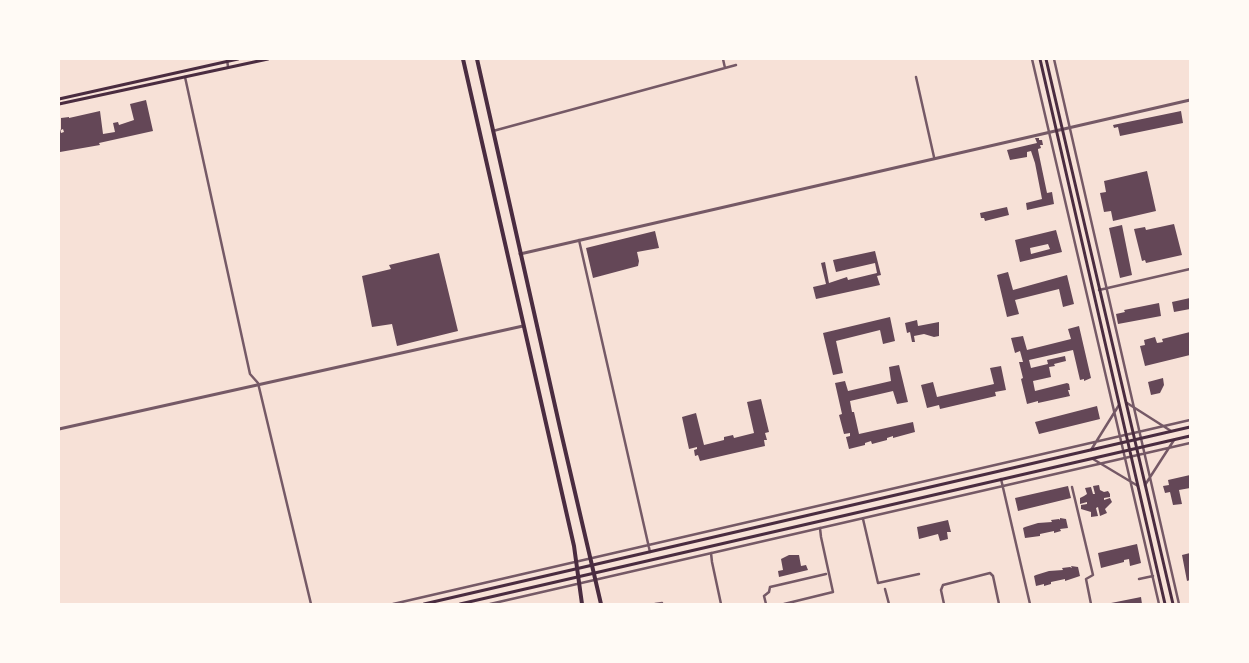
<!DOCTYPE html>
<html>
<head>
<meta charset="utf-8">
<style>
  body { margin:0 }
  #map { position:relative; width:1249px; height:663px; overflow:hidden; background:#f7e1d7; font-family:Mulish,sans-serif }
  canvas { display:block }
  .frame { position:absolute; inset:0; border:60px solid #fffaf5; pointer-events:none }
</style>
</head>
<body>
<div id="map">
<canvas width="1249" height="663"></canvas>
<div class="frame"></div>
</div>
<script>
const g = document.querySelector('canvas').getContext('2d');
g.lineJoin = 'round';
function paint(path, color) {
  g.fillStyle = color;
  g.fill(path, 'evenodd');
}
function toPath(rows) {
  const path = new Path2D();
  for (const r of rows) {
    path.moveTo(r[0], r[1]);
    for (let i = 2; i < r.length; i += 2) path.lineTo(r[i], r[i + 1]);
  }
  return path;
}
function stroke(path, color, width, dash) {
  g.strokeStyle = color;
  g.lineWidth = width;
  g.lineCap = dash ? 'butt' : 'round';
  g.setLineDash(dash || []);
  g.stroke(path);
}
paint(toPath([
  [146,100,153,131,99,143,100,145,60,152,59,124,61,133,64,132,63,129,61,130,61,118,69,117,69,118,100,111,103,134,115,132,113,123,118,122,119,125,134,120,130,104],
  [1181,111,1183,123,1120,136,1118,127,1114,128,1113,125],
  [1035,138,1039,138,1039,140,1042,140,1043,145,1040,145,1041,148,1038,149,1038,150,1047,193,1052,192,1054,204,1027,210,1026,203,1042,199,1035,163,1031,151,1027,152,1027,157,1010,160,1007,150,1037,143],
  [1147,171,1156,211,1113,221,1111,211,1104,212,1100,193,1106,192,1104,181],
  [1007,207,1009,215,985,221,984,218,981,218,980,213],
  [1174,224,1182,255,1146,263,1145,260,1142,261,1134,229,1145,227,1146,230],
  [1122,225,1132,275,1120,278,1109,228],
  [1056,230,1062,252,1020,262,1015,240],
  [1048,244,1050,249,1031,254,1030,248],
  [655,231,659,248,637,252,639,261,638,266,593,278,586,248],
  [875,251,881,275,877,276,880,285,816,299,813,287,826,284,821,263,825,262,829,283,847,277,848,280,877,273,875,263,836,272,833,260],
  [439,253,458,331,397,346,392,324,372,327,362,276,391,269,389,265],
  [1008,272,1013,290,1067,275,1074,304,1063,307,1059,289,1015,300,1019,314,1007,317,997,275],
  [1190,298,1190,309,1174,312,1172,302],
  [1159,303,1161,316,1118,324,1116,314,1125,312,1124,310],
  [890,317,895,341,883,344,880,330,836,341,843,373,833,375,823,333],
  [917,320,918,326,939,322,939,336,934,337,924,334,914,336,915,342,912,342,910,332,907,333,905,323],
  [1079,326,1091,378,1084,381,1084,379,1080,380,1073,350,1029,360,1031,368,1048,364,1047,360,1065,356,1066,361,1054,364,1055,366,1049,367,1051,377,1033,381,1035,391,1067,383,1069,384,1070,390,1068,390,1070,396,1038,403,1038,401,1027,404,1021,379,1023,378,1019,362,1023,362,1020,351,1015,353,1011,338,1023,336,1027,350,1071,339,1068,329],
  [1190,332,1190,355,1145,366,1140,346,1145,345,1144,340,1155,337,1157,343,1163,342,1162,339],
  [899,365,908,402,897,404,893,391,850,401,852,412,854,412,859,434,913,422,915,432,893,438,893,436,887,438,887,440,872,444,871,441,865,443,865,445,849,449,846,437,850,436,850,433,844,434,839,415,842,414,835,383,845,381,848,391,891,381,889,367],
  [1001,366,1006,390,995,392,996,396,940,409,939,405,927,408,921,385,933,382,937,397,994,384,990,368],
  [1163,378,1164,385,1160,393,1151,395,1148,382],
  [761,399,769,432,765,433,767,440,764,440,765,446,700,461,698,455,695,456,694,450,697,449,697,447,689,449,682,417,696,413,704,445,724,440,724,437,733,435,734,438,754,433,747,402],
  [1097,406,1100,419,1039,434,1035,422],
  [1190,475,1190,488,1179,490,1182,504,1173,505,1170,492,1165,493,1163,486,1169,485,1168,480],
  [1099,485,1100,490,1104,492,1108,491,1110,494,1110,497,1104,498,1104,500,1110,498,1112,502,1105,509,1107,513,1100,516,1098,507,1096,508,1098,516,1091,517,1091,512,1081,509,1081,505,1087,504,1087,502,1080,504,1080,498,1084,496,1087,494,1085,488,1091,487,1093,494,1095,494,1093,486],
  [1068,486,1071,498,1018,511,1015,498],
  [1060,518,1066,519,1068,528,1060,529,1061,531,1054,533,1054,531,1040,534,1040,536,1025,538,1023,528,1025,527,1038,523,1052,522,1051,520,1059,519,1060,520],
  [948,520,951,532,947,532,948,539,940,541,938,534,919,539,917,527],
  [1137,544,1141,563,1130,566,1129,559,1124,560,1124,562,1101,568,1098,553],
  [1190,553,1190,580,1187,581,1182,555],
  [789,555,799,555,801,566,806,565,808,570,779,577,778,571,783,570,781,559],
  [1071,566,1078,567,1080,576,1065,581,1065,579,1051,582,1051,584,1044,586,1044,584,1036,586,1034,576,1036,575,1049,571,1063,570,1062,568,1070,567,1072,568],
  [1141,597,1142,604,1111,604,1111,603]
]), '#644757');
stroke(toPath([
  [227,59,228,67],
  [723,59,725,68],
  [1032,59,1159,604],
  [1054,59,1179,604],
  [185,77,250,374,258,383,311,604],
  [916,77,934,157],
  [493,131,736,65],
  [579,240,650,552],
  [1099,290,1190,269],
  [1127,403,1171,431],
  [1091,450,1119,405],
  [1093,459,1138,486],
  [1001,479,1030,604],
  [1145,485,1174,440],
  [1072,487,1093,575,1086,579,1091,604],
  [863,519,878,583,919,574],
  [711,553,712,562,721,604],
  [1139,579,1153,576],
  [885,589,889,604],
  [393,604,1190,420],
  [490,604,1190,443],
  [655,604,662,603],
  [766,604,764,596,769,592,770,587,826,574],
  [784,604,833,592,821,537,820,528],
  [944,604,941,590,943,585,990,573,993,576,999,604]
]), '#755966', 2.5);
stroke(toPath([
  [520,254,1190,100],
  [59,429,523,326]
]), '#755966', 3);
stroke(toPath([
  [1040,59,1165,604],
  [1046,59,1173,604],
  [59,99,238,59],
  [59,104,268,59],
  [424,604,1190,427],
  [460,604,1190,436]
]), '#4a2c40', 3);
stroke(toPath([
  [463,59,574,546,582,604],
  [477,59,560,428,601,604]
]), '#4a2c40', 4);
</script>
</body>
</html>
